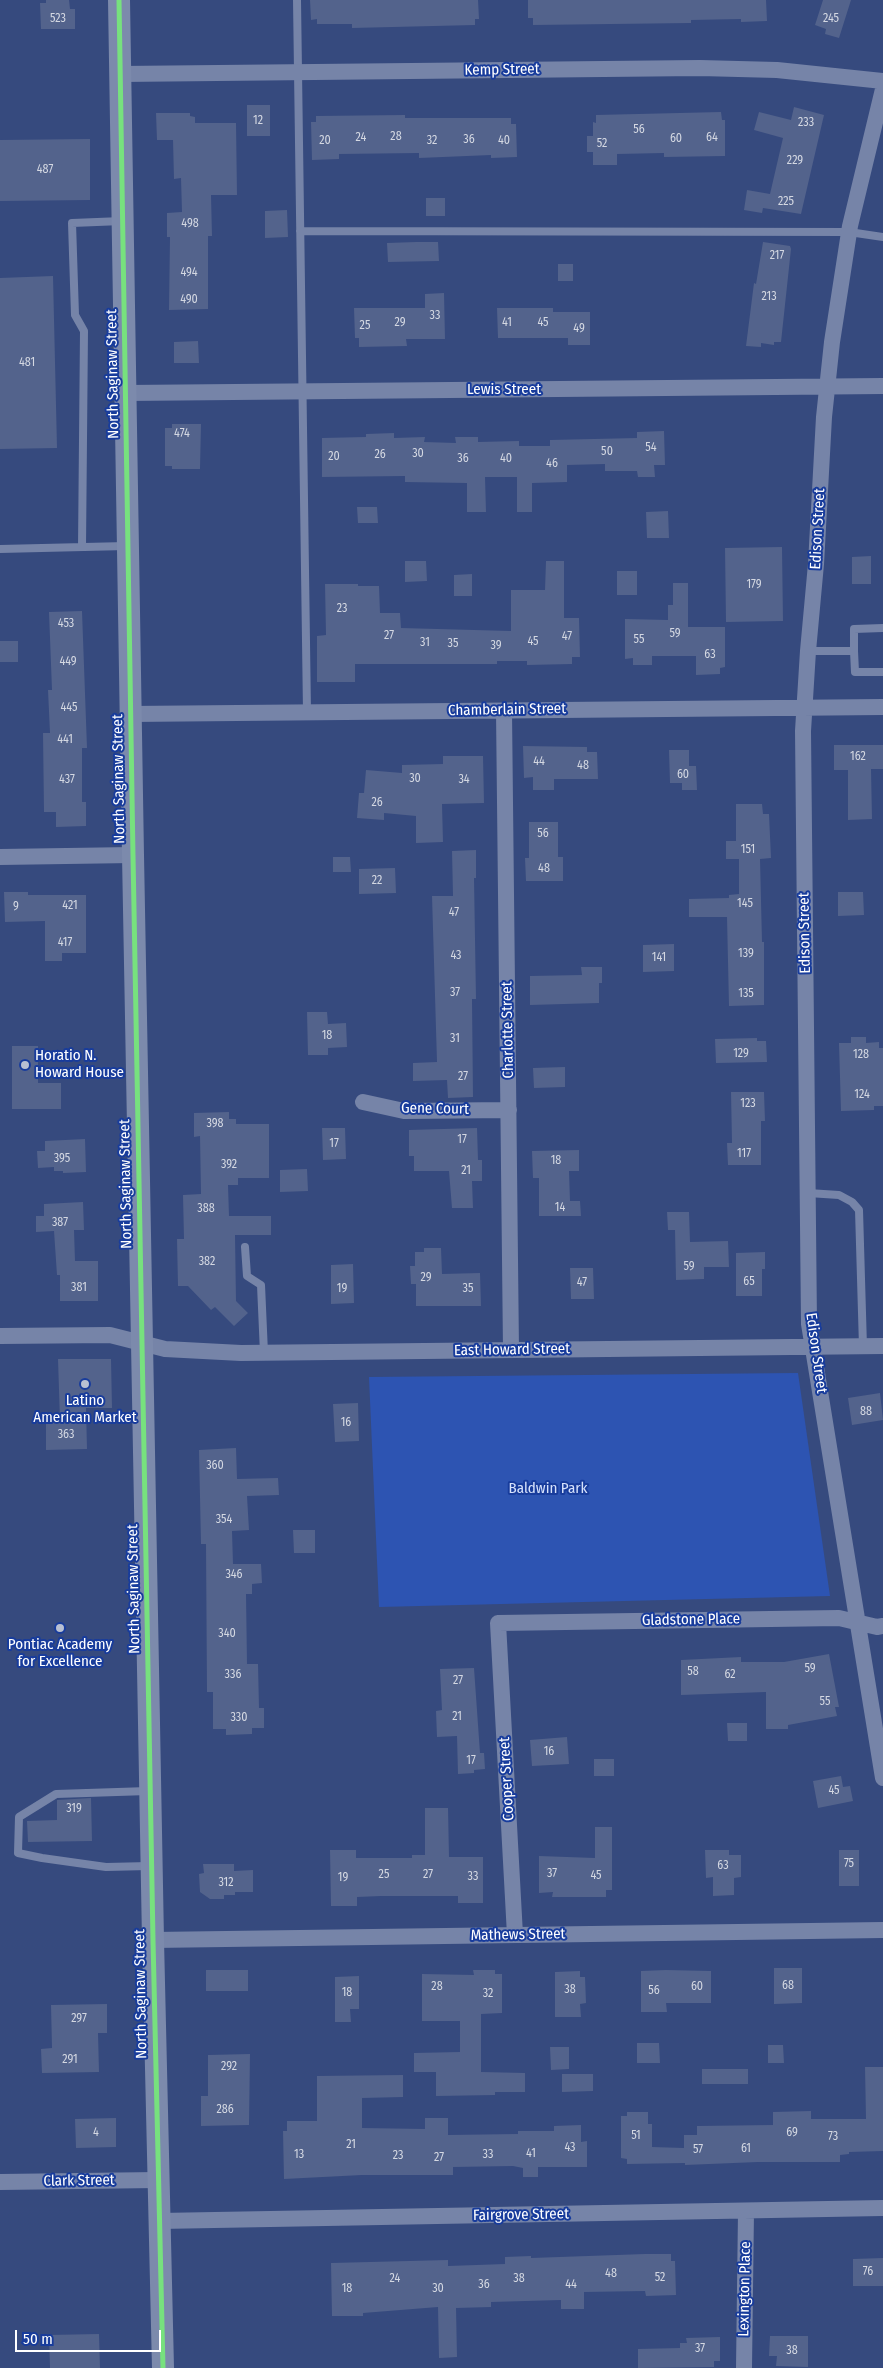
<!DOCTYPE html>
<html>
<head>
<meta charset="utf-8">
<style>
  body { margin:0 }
  #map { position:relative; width:883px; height:2368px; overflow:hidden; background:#364a7e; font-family:"Fira Sans Condensed",sans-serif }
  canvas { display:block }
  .scale { position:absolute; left:15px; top:2330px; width:146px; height:22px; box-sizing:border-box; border:2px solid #fff; border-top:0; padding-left:6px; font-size:15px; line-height:18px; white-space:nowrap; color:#fff; -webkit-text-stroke:4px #183c9c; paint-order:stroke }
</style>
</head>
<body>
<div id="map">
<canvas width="883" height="2368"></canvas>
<div class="scale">50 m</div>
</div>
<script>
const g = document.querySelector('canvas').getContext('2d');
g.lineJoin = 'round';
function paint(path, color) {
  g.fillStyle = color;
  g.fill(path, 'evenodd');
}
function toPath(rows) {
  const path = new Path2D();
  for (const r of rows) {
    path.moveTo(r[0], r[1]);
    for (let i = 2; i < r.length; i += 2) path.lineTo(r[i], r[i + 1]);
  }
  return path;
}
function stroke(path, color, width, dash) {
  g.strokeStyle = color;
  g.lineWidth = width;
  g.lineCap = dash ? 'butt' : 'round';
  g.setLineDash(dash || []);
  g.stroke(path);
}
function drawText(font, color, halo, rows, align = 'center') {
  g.font = font + ' "Fira Sans Condensed",sans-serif';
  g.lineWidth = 4;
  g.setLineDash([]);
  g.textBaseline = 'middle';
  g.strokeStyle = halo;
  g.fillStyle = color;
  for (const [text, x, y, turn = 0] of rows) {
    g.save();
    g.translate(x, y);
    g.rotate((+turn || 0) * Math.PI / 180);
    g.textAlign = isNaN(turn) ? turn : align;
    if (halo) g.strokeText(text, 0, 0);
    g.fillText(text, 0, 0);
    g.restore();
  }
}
paint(toPath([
  [798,1373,830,1596,379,1607,369,1377]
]), '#2d54b2');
paint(toPath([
  [46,0,69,0,70,9,75,9,75,29,41,29,40,3,46,3],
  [310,0,478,0,479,19,475,19,475,25,352,28,352,24,317,24,317,19,311,20],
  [528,0,766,0,767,21,741,22,741,19,691,20,691,23,533,25,533,18,528,18],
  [823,0,851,0,839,38,825,34,826,29,815,25],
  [247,105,270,105,270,136,247,136],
  [794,107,824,115,801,214,763,208,762,213,744,210,747,190,770,194,783,138,754,130,759,112,791,120],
  [721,112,722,120,725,120,725,156,664,157,664,153,617,154,617,165,593,165,593,152,587,152,587,136,593,136,593,122,596,123,596,115],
  [156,113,190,113,190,116,195,117,195,123,236,123,237,195,211,195,212,236,208,236,208,309,169,310,170,237,167,237,167,213,182,212,181,178,174,179,173,140,157,140],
  [405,115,405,118,511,118,511,124,516,124,517,157,491,158,491,155,419,158,419,153,339,154,339,159,312,160,311,122,316,122,316,116],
  [90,139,90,200,0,201,0,140],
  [426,198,445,198,445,216,426,216],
  [287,210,288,237,265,238,265,211],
  [416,242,438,242,439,261,388,262,387,243],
  [763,242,790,246,791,249,781,342,774,342,774,345,761,343,761,347,746,346,754,283,756,284],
  [558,264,573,264,573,281,558,281],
  [53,276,57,448,0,449,0,278],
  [444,293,445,339,406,339,407,346,359,347,359,338,355,338,354,308,425,308,425,294],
  [497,308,553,308,553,312,590,312,590,345,568,345,568,338,498,338],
  [198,341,199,363,174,363,174,342],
  [172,424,201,424,200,469,172,469,172,466,165,466,165,428,172,428],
  [664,431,665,465,654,465,655,477,638,477,637,471,605,471,605,464,567,465,567,482,532,483,532,512,517,512,517,477,485,477,486,512,467,512,467,483,405,482,405,476,322,477,322,438,366,437,366,434,394,433,394,438,425,437,424,442,456,443,455,437,478,437,478,442,519,441,519,446,550,446,550,440,637,438,637,432],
  [357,507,377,507,378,523,358,523],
  [668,511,669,538,647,538,646,512],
  [782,547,783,621,726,622,725,548],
  [871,556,871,584,852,584,852,557],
  [405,561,426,561,427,581,405,582],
  [546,561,564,561,564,618,579,618,580,657,572,657,572,664,527,665,527,661,497,661,497,664,355,664,355,682,317,682,317,636,326,635,325,584,358,584,358,586,379,586,380,613,400,613,401,628,511,631,511,590,545,590],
  [617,571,637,571,637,595,617,595],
  [472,574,472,596,454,596,454,575],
  [673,583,688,583,688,627,725,627,725,667,720,668,720,674,696,675,696,656,652,656,652,665,633,665,633,658,625,659,625,619,668,620,668,605,673,605],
  [82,611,87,748,82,748,82,802,86,802,86,826,56,827,56,812,44,812,43,733,50,733,48,690,52,690,49,612],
  [0,641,18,641,18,662,0,662],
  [834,745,883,745,883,769,871,769,872,819,848,820,848,770,834,770],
  [523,746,587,747,587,752,597,752,598,779,554,779,554,790,533,790,533,777,524,778],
  [669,750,689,750,689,766,696,766,697,790,682,790,682,783,670,783],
  [443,756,483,756,484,803,442,804,443,842,416,843,416,816,384,813,384,820,357,818,359,793,364,793,366,770,402,773,402,765,443,764],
  [736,804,762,804,763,814,769,814,771,858,760,859,762,942,764,942,764,1005,729,1006,727,917,689,917,689,899,729,898,729,895,739,894,739,859,726,859,726,841,736,841],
  [529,822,558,822,558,857,563,857,563,881,526,881,525,858,529,858],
  [476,850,476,878,474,878,476,999,472,999,473,1097,448,1098,447,1080,413,1081,413,1063,437,1062,432,896,453,896,452,851],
  [333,857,350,857,351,872,333,872],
  [395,868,396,893,359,894,359,869],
  [4,892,28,892,28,895,86,895,86,953,62,953,62,961,45,961,45,921,5,922],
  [838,892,863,892,864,915,838,916],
  [674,944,674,971,643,972,643,945],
  [581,967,602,967,602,983,599,983,599,1003,530,1005,530,976,582,975],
  [307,1012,327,1012,328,1024,346,1023,347,1047,328,1048,328,1055,308,1055],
  [851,1037,866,1037,866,1043,879,1042,879,1048,883,1048,883,1106,874,1106,874,1110,841,1111,839,1043,851,1043],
  [757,1038,757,1041,766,1041,767,1062,716,1063,715,1039],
  [12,1046,38,1046,38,1083,61,1083,61,1109,12,1109],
  [565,1067,565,1087,534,1088,533,1068],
  [731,1092,764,1092,765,1121,761,1121,761,1165,728,1165,727,1143,732,1143],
  [229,1112,229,1119,236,1119,236,1124,269,1124,269,1178,238,1178,238,1185,228,1185,229,1216,271,1216,271,1235,235,1235,236,1301,248,1313,234,1326,215,1307,211,1310,188,1286,178,1286,177,1239,184,1239,183,1195,201,1194,200,1136,194,1137,194,1113],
  [322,1128,345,1128,346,1159,323,1160],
  [477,1128,478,1160,482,1160,482,1181,472,1181,473,1208,452,1208,449,1171,414,1171,414,1156,409,1156,409,1130],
  [85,1139,86,1172,63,1173,63,1171,54,1171,54,1167,38,1168,37,1151,45,1151,45,1141],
  [579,1150,579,1171,569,1171,570,1201,580,1201,581,1216,539,1216,539,1178,533,1178,532,1151],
  [307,1169,308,1191,280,1192,280,1170],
  [83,1202,84,1230,74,1230,75,1261,98,1261,98,1301,60,1301,60,1275,57,1275,54,1231,36,1232,36,1216,44,1216,44,1204],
  [667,1212,689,1212,690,1242,728,1241,729,1267,704,1267,704,1279,676,1280,675,1230,668,1230],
  [424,1248,441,1248,442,1274,480,1273,481,1306,416,1306,416,1284,411,1284,410,1266,415,1266,415,1252,424,1252],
  [765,1252,765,1269,762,1269,762,1296,736,1296,736,1253],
  [353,1264,354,1303,331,1304,331,1265],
  [570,1268,593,1268,594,1299,571,1299],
  [58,1359,111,1359,112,1408,86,1408,87,1449,46,1450,46,1421,60,1421],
  [880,1393,883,1420,852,1425,848,1398],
  [358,1403,359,1441,335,1442,333,1404],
  [236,1448,237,1479,278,1478,279,1495,247,1496,249,1530,232,1531,233,1564,261,1564,262,1583,252,1584,252,1594,246,1594,247,1664,258,1664,259,1708,264,1708,264,1728,252,1728,252,1734,226,1735,226,1729,213,1729,213,1692,207,1692,206,1544,201,1544,199,1450],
  [293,1530,315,1530,315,1553,294,1553],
  [829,1654,839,1707,835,1707,837,1716,788,1725,788,1729,766,1729,766,1692,681,1695,681,1660,741,1657,741,1662,784,1662],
  [474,1668,480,1753,484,1753,485,1769,474,1770,474,1773,458,1774,457,1736,437,1737,436,1711,442,1710,440,1669],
  [727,1723,747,1723,747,1741,728,1741],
  [567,1737,569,1764,532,1766,530,1740],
  [594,1759,614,1759,614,1776,594,1776],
  [841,1776,843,1787,850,1786,853,1801,818,1808,813,1781],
  [91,1798,92,1841,28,1842,27,1821,57,1820,57,1800],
  [425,1808,448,1808,449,1857,483,1857,483,1903,458,1903,458,1896,381,1896,357,1897,357,1906,331,1906,330,1850,356,1850,356,1858,412,1858,412,1855,425,1855],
  [595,1827,612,1827,612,1890,606,1890,606,1897,552,1897,553,1892,539,1893,539,1856,595,1858],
  [705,1850,729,1850,729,1855,741,1855,741,1877,734,1878,734,1895,713,1896,713,1877,706,1878],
  [839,1850,859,1850,859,1886,839,1886],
  [203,1864,234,1864,234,1871,253,1870,253,1892,235,1892,235,1895,224,1895,224,1899,210,1899,200,1892,199,1874,204,1873],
  [774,1968,802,1968,802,2003,774,2004],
  [206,1970,248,1970,248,1991,206,1991],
  [473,1970,495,1970,495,1974,502,1974,502,2013,481,2014,481,2072,525,2073,525,2092,495,2092,495,2095,436,2096,436,2072,414,2072,414,2053,460,2052,460,2021,422,2021,422,1974,474,1975],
  [666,1970,711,1971,711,2003,666,2003,667,2012,641,2012,641,1971],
  [580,1971,580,1977,585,1977,586,2003,580,2004,581,2017,555,2017,555,1972],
  [359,1976,359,2009,350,2009,351,2022,335,2022,335,1977],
  [107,2004,107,2033,98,2033,99,2072,42,2073,41,2049,52,2048,51,2005],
  [637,2043,659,2043,660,2063,637,2063],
  [768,2045,783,2045,784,2063,768,2063],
  [550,2047,569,2047,569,2069,551,2070],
  [250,2054,249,2125,201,2126,201,2096,208,2096,208,2055],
  [865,2067,883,2067,883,2151,849,2152,849,2154,840,2155,840,2162,758,2162,685,2165,685,2163,627,2164,627,2159,621,2158,621,2116,627,2116,627,2112,648,2112,648,2124,652,2124,652,2147,684,2148,684,2135,697,2135,697,2126,773,2125,773,2112,811,2111,811,2119,866,2119],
  [702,2069,748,2069,748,2084,702,2084],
  [562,2074,593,2074,593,2091,562,2092],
  [403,2075,403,2097,362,2098,362,2128,425,2129,425,2118,448,2118,448,2135,518,2134,518,2131,554,2131,554,2126,581,2125,581,2142,587,2141,587,2167,538,2167,538,2177,523,2177,523,2168,513,2166,453,2167,453,2175,362,2175,284,2179,283,2131,287,2131,287,2121,317,2121,317,2076],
  [116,2118,116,2147,76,2148,75,2119],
  [645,2254,671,2254,671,2261,675,2261,676,2295,646,2296,645,2291,584,2292,584,2309,561,2309,561,2300,491,2302,491,2307,456,2308,457,2357,439,2358,438,2307,363,2313,363,2316,332,2316,331,2263,448,2260,448,2266,505,2264,505,2257,531,2256,531,2258],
  [883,2258,883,2286,853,2286,853,2259],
  [99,2334,100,2368,50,2368,49,2335],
  [770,2336,808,2336,808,2367,776,2366,777,2356,769,2356],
  [720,2337,720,2361,714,2361,714,2367,638,2368,638,2349,680,2348,680,2343,687,2343,686,2338]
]), '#53638c');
stroke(toPath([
  [297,0,307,712],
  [300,231,849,232,883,237],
  [82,547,84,331,75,315,72,223,122,221],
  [0,549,126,546],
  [808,651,854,651,854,629,883,628],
  [854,651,855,672,883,672],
  [808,1193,839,1195,852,1202,859,1210,863,1347],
  [245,1247,247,1276,261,1285,264,1353],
  [148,1791,56,1794,19,1817,18,1853,42,1858,106,1867,149,1866]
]), '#7684a8', 8);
stroke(toPath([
  [121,74,700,68,777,70,883,81],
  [883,89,850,226,832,342,824,417,816,564,808,651,803,731,809,1324,883,1778],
  [126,393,883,386],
  [504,711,511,1350],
  [130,714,883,707],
  [0,857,133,855],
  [363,1102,404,1111,509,1110],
  [0,1336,110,1335,165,1349,241,1353,883,1346],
  [515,1935,498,1623,839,1618,877,1627,883,1626],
  [153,1940,883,1930],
  [0,2182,158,2180],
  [159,2221,883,2208],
  [744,2368,746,2211]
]), '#7684a8', 16);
stroke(toPath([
  [119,0,133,855,153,1940,163,2368]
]), '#7c8aac', 22);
stroke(toPath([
  [119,0,133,855,153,1940,163,2368]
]), '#77e17e', 5);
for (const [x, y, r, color] of [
  [25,1065,5,"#b9c0d2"],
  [85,1384,5,"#b9c0d2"],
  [60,1628,5,"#b9c0d2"]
]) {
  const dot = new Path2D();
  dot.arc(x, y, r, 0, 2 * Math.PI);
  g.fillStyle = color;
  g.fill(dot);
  stroke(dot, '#183c9c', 2);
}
drawText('12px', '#d4d8e2', null, [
  ["523",58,19],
  ["245",831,19],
  ["12",258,121],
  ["233",806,123],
  ["56",639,130],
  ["28",396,137],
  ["24",361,138],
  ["64",712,138],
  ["60",676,139],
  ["36",469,140],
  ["20",325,141],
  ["32",432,141],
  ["40",504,141],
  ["52",602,144],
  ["229",795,161],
  ["487",45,170],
  ["225",786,202],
  ["498",190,224],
  ["217",777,256],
  ["494",189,273],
  ["213",769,297],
  ["490",189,300],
  ["33",435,316],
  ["29",400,323],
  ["41",507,323],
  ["45",543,323],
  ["25",365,326],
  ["49",579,329],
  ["481",27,363],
  ["474",182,434],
  ["54",651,448],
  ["50",607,452],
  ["30",418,454],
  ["26",380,455],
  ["20",334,457],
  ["36",463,459],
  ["40",506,459],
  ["46",552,464],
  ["179",754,585],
  ["23",342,609],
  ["453",66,624],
  ["59",675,634],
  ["27",389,636],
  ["47",567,637],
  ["55",639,640],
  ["45",533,642],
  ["31",425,643],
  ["35",453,644],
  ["39",496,646],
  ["63",710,655],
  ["449",68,662],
  ["445",69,708],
  ["441",65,740],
  ["162",858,757],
  ["44",539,762],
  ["48",583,766],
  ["60",683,775],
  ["30",415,779],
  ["437",67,780],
  ["34",464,780],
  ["26",377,803],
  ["56",543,834],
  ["151",748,850],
  ["48",544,869],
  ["22",377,881],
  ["145",745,904],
  ["421",70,906],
  ["9",16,907],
  ["47",454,913],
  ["417",65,943],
  ["139",746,954],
  ["43",456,956],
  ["141",659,958],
  ["37",455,993],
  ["135",746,994],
  ["18",327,1036],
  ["31",455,1039],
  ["129",741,1054],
  ["128",861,1055],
  ["27",463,1077],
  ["124",862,1095],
  ["123",748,1104],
  ["398",215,1124],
  ["17",462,1140],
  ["17",334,1144],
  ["117",744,1154],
  ["395",62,1159],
  ["18",556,1161],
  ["392",229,1165],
  ["21",466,1171],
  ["14",560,1208],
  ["388",206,1209],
  ["387",60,1223],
  ["382",207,1262],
  ["59",689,1267],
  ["29",426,1278],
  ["65",749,1282],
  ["47",582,1283],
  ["381",79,1288],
  ["19",342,1289],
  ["35",468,1289],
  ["88",866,1412],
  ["16",346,1423],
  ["363",66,1435],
  ["360",215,1466],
  ["354",224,1520],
  ["346",234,1575],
  ["340",227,1634],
  ["59",810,1669],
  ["58",693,1672],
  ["336",233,1675],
  ["62",730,1675],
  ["27",458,1681],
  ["55",825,1702],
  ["21",457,1717],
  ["330",239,1718],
  ["16",549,1752],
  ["17",471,1761],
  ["45",834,1791],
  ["319",74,1809],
  ["75",849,1864],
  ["63",723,1866],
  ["37",552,1874],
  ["25",384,1875],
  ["27",428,1875],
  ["45",596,1876],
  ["33",473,1877],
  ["19",343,1878],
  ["312",226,1883],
  ["68",788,1986],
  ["28",437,1987],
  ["60",697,1987],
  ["38",570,1990],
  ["56",654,1991],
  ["18",347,1993],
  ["32",488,1994],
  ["297",79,2019],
  ["291",70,2060],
  ["292",229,2067],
  ["286",225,2110],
  ["4",96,2133],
  ["69",792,2133],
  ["51",636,2136],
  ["73",833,2137],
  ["21",351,2145],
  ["43",570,2148],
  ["61",746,2149],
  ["57",698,2150],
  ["41",531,2154],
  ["13",299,2155],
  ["33",488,2155],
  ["23",398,2156],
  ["27",439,2158],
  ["76",868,2272],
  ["48",611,2274],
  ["52",660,2278],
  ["24",395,2279],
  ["38",519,2279],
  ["36",484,2285],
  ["44",571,2285],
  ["18",347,2289],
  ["30",438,2289],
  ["37",700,2349],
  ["38",792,2351]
]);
drawText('15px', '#fff', '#183c9c', [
  ["Kemp Street",502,70,-1],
  ["North Saginaw Street",113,374,-91],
  ["Lewis Street",504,390],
  ["Edison Street",818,529,-87],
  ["Chamberlain Street",507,710,-1],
  ["North Saginaw Street",119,779,-91],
  ["Edison Street",805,933,-91],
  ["Charlotte Street",508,1030,-91],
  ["Gene Court",435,1109,1],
  ["North Saginaw Street",126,1184,-91],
  ["East Howard Street",512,1350,-1],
  ["Edison Street",816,1353,82],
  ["North Saginaw Street",134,1589,-91],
  ["Gladstone Place",691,1620,-1],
  ["Cooper Street",507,1779,-93],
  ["Mathews Street",518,1935,-1],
  ["North Saginaw Street",141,1994,-91],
  ["Clark Street",79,2181,-1],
  ["Fairgrove Street",521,2215,-1],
  ["Lexington Place",745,2289,-89]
]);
drawText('15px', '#fff', '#183c9c', [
  ["Horatio N.",35,1056,"left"],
  ["Howard House",35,1073,"left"],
  ["Latino",85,1401],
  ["American Market",85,1418],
  ["Pontiac Academy",60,1645],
  ["for Excellence",60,1662]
]);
drawText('15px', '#d7e2fc', '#183c9c', [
  ["Baldwin Park",548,1489]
]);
</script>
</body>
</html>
